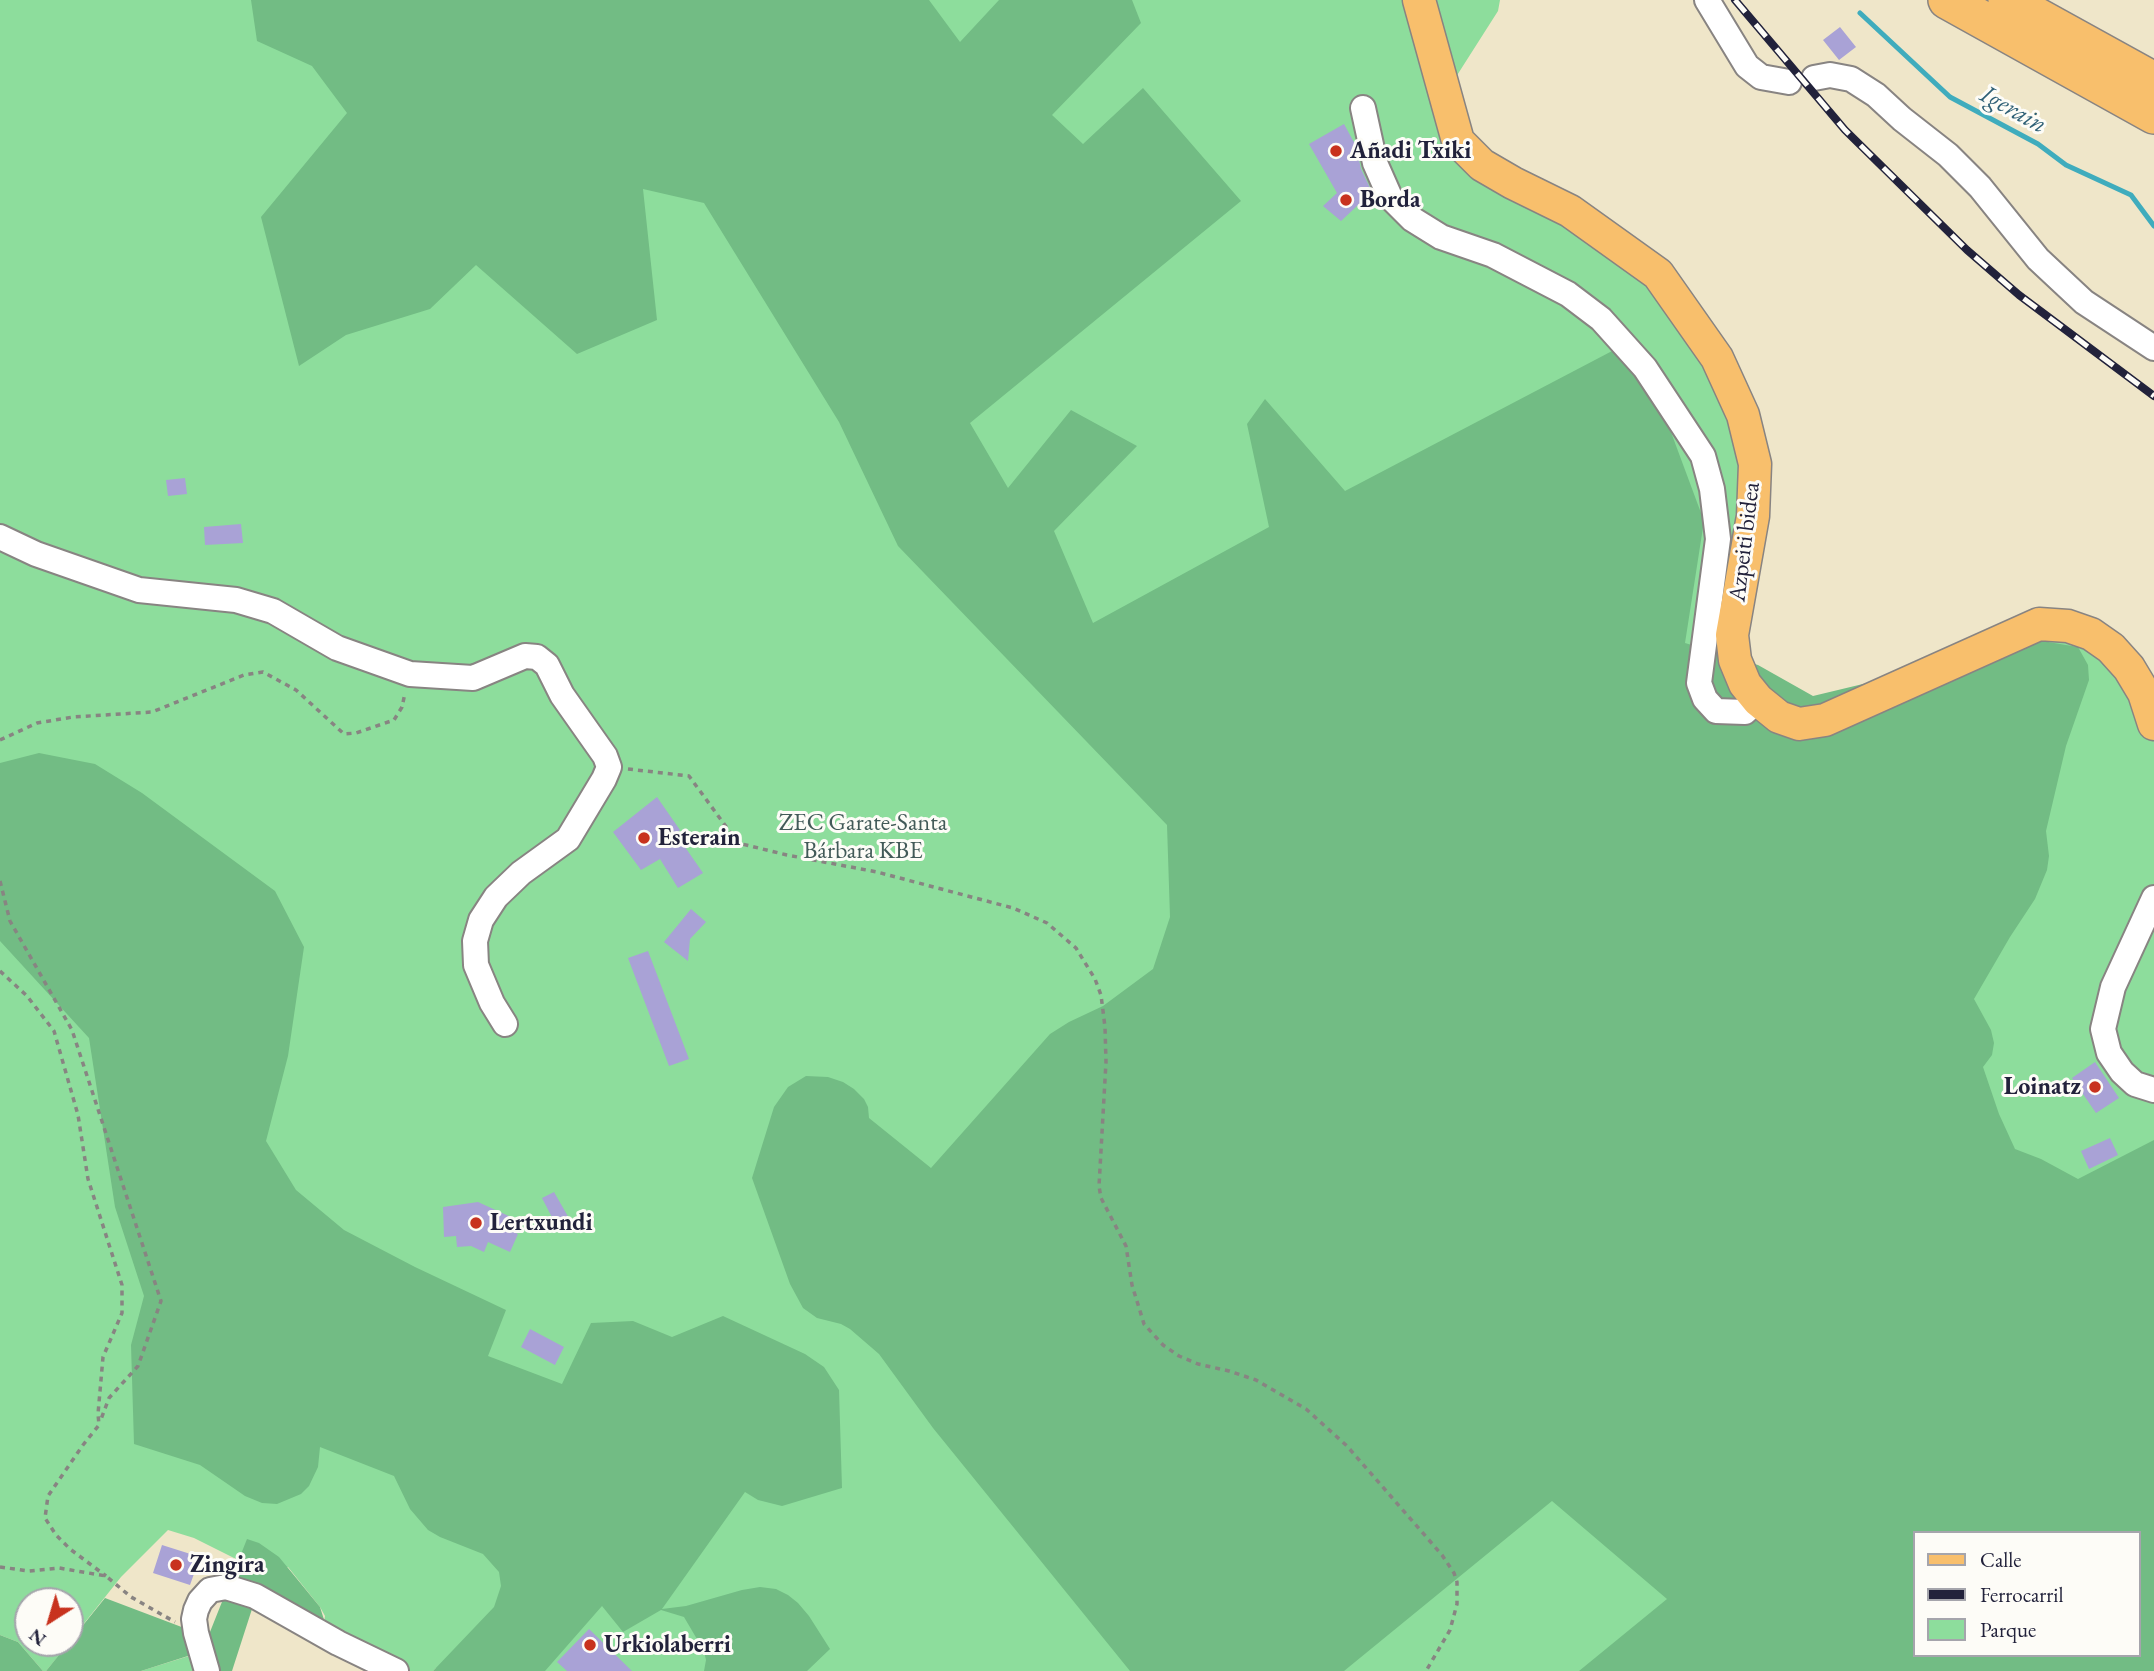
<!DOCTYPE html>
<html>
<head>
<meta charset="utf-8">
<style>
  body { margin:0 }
  #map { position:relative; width:2154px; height:1671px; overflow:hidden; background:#efe6c9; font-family:"EB Garamond",serif }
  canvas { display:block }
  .legend { position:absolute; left:1913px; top:1531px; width:228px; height:126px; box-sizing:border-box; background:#fdfcf7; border:2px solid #a5a5ac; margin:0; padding:9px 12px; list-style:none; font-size:21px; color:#22223b }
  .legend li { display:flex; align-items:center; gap:14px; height:35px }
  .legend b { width:35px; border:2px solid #a5a5ac }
  .north { position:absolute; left:14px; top:1587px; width:70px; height:70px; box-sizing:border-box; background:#fdfcf7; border:2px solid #a5a5ac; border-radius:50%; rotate:217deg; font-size:19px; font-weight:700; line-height:28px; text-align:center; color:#22223b }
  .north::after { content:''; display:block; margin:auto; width:24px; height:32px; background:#c8321e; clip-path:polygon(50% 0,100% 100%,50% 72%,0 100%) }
</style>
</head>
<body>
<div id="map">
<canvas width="2154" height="1671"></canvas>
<ul class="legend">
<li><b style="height:9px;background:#f8bf6c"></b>Calle</li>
<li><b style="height:9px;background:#22223b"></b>Ferrocarril</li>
<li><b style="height:19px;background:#8ddd9c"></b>Parque</li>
</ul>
<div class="north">N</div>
</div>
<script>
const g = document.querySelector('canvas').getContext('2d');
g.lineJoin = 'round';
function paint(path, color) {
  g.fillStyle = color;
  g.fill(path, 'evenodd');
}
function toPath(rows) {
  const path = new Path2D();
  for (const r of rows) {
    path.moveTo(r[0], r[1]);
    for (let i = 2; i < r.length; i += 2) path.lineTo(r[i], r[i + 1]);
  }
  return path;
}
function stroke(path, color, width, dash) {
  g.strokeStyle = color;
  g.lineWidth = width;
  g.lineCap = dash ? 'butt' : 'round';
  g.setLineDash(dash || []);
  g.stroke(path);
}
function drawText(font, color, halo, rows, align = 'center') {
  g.font = font + ' "EB Garamond",serif';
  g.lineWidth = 6;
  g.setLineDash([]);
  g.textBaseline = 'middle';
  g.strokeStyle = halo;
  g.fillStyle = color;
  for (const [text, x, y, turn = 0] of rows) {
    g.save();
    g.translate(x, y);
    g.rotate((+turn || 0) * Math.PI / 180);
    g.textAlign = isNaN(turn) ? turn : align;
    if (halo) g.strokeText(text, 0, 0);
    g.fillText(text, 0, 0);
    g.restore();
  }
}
paint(toPath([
  [0,0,1500,0,1498,11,1447,91,1441,106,1530,200,1660,291,1722,393,1740,464,1734,537,1723,586,1715,646,1721,666,1764,715,2037,635,2080,635,2154,704,2154,1671,453,1671,436,1668,433,1671,369,1671,320,1645,325,1616,320,1607,288,1567,267,1568,234,1558,194,1538,168,1530,121,1577,70,1641,70,1601,28,1601,28,1643,69,1643,46,1671,43,1671,18,1642,0,1635],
  [1914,1533,2138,1533,2138,1655,1914,1655],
  [192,1655,197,1671,141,1671,144,1670]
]), '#8ddd9c');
paint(toPath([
  [251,0,929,0,960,42,999,0,1132,0,1141,23,1052,115,1083,144,1143,88,1241,201,970,423,1008,488,1071,410,1137,446,1054,531,1093,623,1269,527,1247,424,1265,399,1345,491,1614,350,1665,416,1704,521,1685,643,1758,665,1813,696,2042,641,2078,647,2088,665,2089,680,2066,746,2046,831,2049,856,2047,870,2035,899,2010,937,1974,999,1991,1030,1994,1043,1992,1055,1983,1067,1999,1114,2015,1149,2041,1159,2078,1179,2154,1140,2154,1671,1579,1671,1667,1599,1552,1501,1344,1671,1130,1671,933,1428,879,1354,850,1329,841,1324,817,1318,803,1308,790,1284,752,1178,774,1107,788,1087,806,1076,828,1077,843,1082,854,1089,864,1099,868,1107,869,1118,931,1168,1050,1034,1069,1022,1103,1006,1153,969,1170,917,1167,825,898,546,839,422,704,203,643,189,657,320,577,354,476,265,430,309,346,335,299,366,261,217,347,113,312,66,257,41],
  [1914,1533,2138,1533,2138,1655,1914,1655],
  [39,753,95,764,142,793,275,891,304,947,288,1056,266,1141,296,1190,344,1230,415,1267,506,1310,488,1356,562,1384,591,1323,633,1321,672,1337,723,1316,805,1354,824,1367,839,1390,842,1488,782,1506,758,1500,745,1492,662,1609,686,1606,742,1590,760,1587,776,1589,788,1595,798,1603,809,1616,830,1649,807,1671,704,1671,706,1660,704,1651,684,1617,661,1610,623,1632,602,1606,545,1671,433,1671,494,1607,501,1586,499,1572,483,1554,440,1537,428,1530,410,1509,394,1476,320,1447,318,1467,309,1486,301,1494,277,1504,262,1503,245,1496,200,1465,134,1444,131,1345,144,1296,115,1207,89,1038,0,941,0,763],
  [247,1539,259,1543,279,1557,320,1607,326,1626,320,1645,252,1609,232,1671,197,1671,191,1655,141,1671,46,1671,105,1598,208,1637],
  [0,1635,18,1642,43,1671,0,1671]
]), '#72bc84');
stroke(toPath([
  [1860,13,1950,97,2038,144,2066,165,2131,195,2154,226]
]), '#3facbd', 5);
paint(toPath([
  [1840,27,1856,47,1839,60,1823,40],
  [1344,124,1356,146,1361,169,1372,192,1341,221,1323,206,1337,193,1309,144],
  [185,478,187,494,168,496,166,480],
  [241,524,243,543,205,545,204,527],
  [657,797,680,830,676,834,703,873,678,888,660,859,641,870,613,832],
  [691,909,706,922,690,939,688,961,664,942],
  [648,951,689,1059,669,1066,628,958],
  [2095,1062,2119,1098,2096,1113,2072,1078],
  [2110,1138,2118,1155,2089,1169,2081,1151],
  [554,1192,570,1220,557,1227,542,1198],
  [478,1202,511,1217,507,1229,518,1234,510,1252,488,1242,484,1252,471,1246,457,1247,456,1236,444,1237,443,1207],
  [530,1329,564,1347,555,1365,521,1347],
  [162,1545,200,1557,190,1585,153,1573],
  [589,1629,632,1671,567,1671,557,1662]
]), '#a9a2d6');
const minor = toPath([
  [1707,0,1747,66,1761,77,1789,82],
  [1814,78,1830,75,1851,79,1876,95,1902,119,1948,155,1980,187,2038,259,2084,302,2154,348],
  [1363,108,1375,163,1390,197,1412,219,1441,237,1493,255,1568,294,1601,319,1645,368,1703,456,1712,489,1718,539,1699,683,1705,699,1716,711,1745,712,1758,700],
  [0,537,36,554,139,590,236,600,273,611,337,648,410,674,473,678,525,656,537,657,547,665,562,695,605,756,609,767,604,779,568,839,521,873,496,897,481,920,475,941,476,965,492,1003,505,1024],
  [2154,898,2113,987,2103,1029,2109,1053,2122,1072,2135,1084,2154,1090],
  [207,1671,196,1633,194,1619,196,1610,200,1601,210,1590,226,1587,255,1596,338,1643,396,1671]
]);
const major = toPath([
  [1419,0,1458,141,1482,165,1513,183,1570,211,1658,274,1717,358,1743,415,1755,464,1753,516,1732,635,1735,660,1745,684,1758,700,1779,717,1799,724,1825,720,2039,624,2068,626,2091,634,2111,648,2129,668,2144,693,2154,724]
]);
const highway = toPath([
  [1947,0,2154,115],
  [2007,0,2154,81]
]);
stroke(minor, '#888482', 28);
stroke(major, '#888482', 35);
stroke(highway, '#888482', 40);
stroke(toPath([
  [0,740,37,723,73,717,152,712,244,675,263,672,296,690,344,734,356,733,394,720,402,707,405,693],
  [628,769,689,776,738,843,787,855,877,872,1013,908,1047,923,1076,948,1095,979,1101,995,1105,1027,1106,1062,1099,1186,1101,1198,1126,1246,1132,1285,1144,1324,1163,1345,1179,1356,1198,1364,1229,1371,1256,1380,1306,1409,1347,1446,1442,1555,1454,1573,1457,1582,1457,1604,1450,1630,1426,1671],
  [0,881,10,921,72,1030,161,1301,138,1366,109,1398,100,1422],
  [0,971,27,996,54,1031,78,1115,88,1179,122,1285,122,1313,103,1357,98,1414,99,1425,83,1445,48,1496,45,1518,56,1535,70,1549,106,1576],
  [0,1567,29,1571,59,1568,106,1576,131,1597,175,1622]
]), '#888482', 3.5, [5, 5]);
stroke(minor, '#fff', 24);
stroke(major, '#f8bf6c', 32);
stroke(highway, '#f8bf6c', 37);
const rail = toPath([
  [1735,0,1845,130,1967,250,2019,295,2154,396]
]);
stroke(rail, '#22223b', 8);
stroke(rail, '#fdfcf7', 5, [16]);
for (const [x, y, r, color] of [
  [1336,151,7,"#c8321e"],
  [1346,200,7,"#c8321e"],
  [644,838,7,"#c8321e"],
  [2095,1087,7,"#c8321e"],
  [476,1223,7,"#c8321e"],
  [176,1565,7,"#c8321e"],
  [590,1645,7,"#c8321e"]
]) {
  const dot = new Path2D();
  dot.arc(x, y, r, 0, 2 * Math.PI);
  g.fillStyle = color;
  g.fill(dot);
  stroke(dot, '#fdfcf7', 2.5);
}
drawText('bold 24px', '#22223b', '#fdfcf7', [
  ["Añadi Txiki",1350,151],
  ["Borda",1360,200],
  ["Esterain",658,838],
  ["Loinatz",2081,1087,"right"],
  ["Lertxundi",490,1223],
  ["Zingira",190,1565],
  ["Urkiolaberri",604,1645]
], 'left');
drawText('24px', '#22223b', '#fdfcf7', [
  ["Azpeiti bidea",1745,542,-83]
]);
drawText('24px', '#425a58', '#fdfcf7', [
  ["ZEC Garate-Santa",863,823],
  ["Bárbara KBE",863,851]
]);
drawText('italic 26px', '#2f6076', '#fdfcf7', [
  ["Igerain",2013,110,29]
]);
</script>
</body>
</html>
